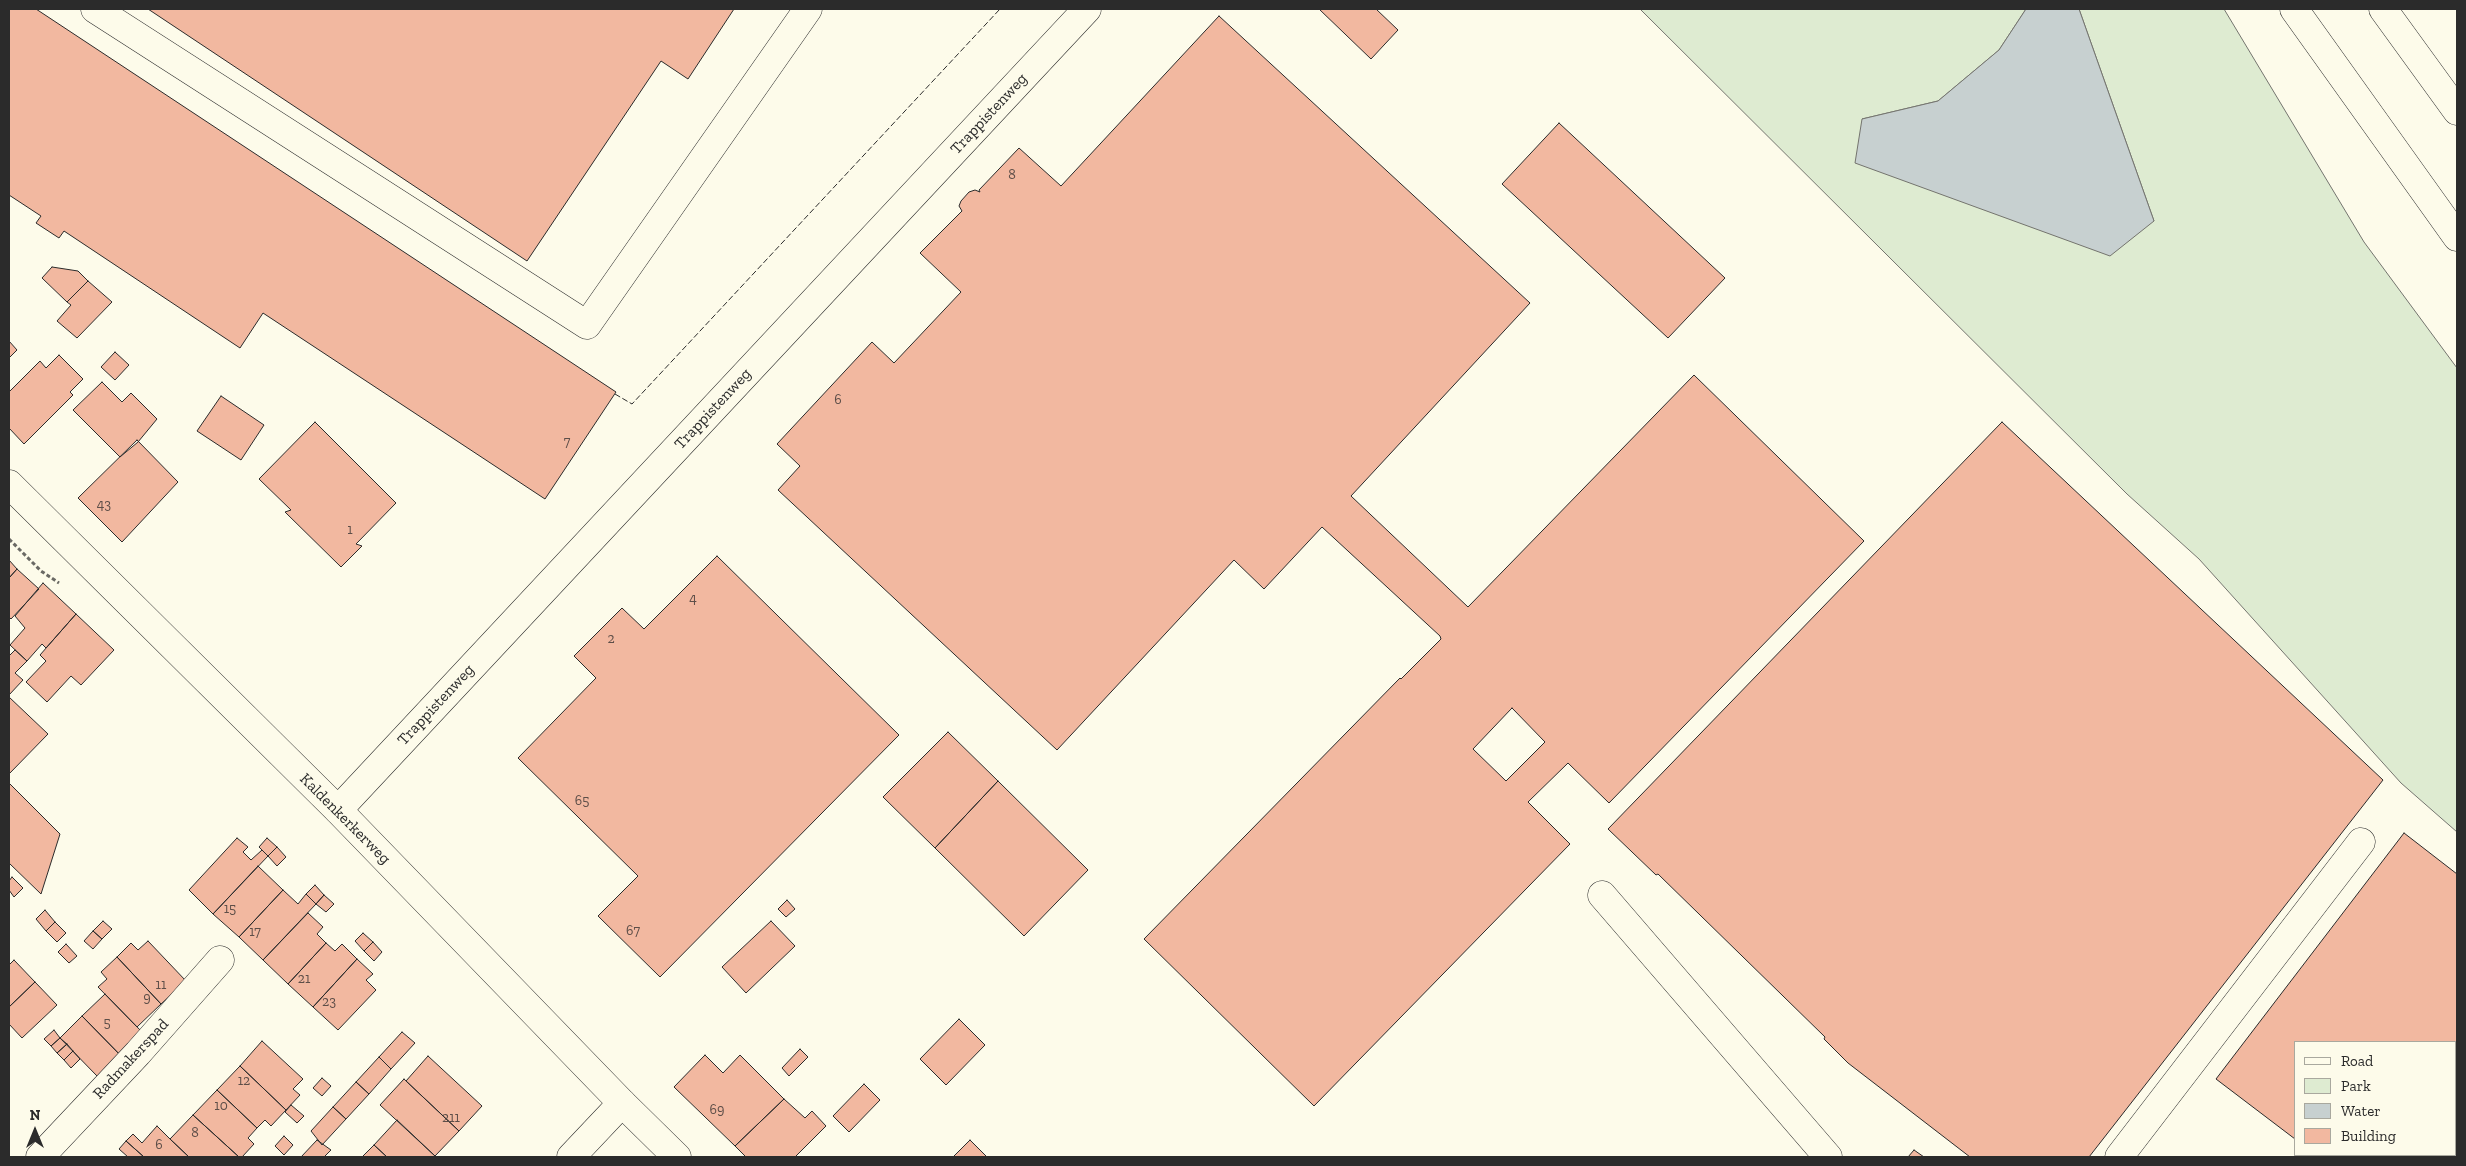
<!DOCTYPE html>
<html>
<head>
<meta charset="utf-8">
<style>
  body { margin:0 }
  #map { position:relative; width:2466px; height:1166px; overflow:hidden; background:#fdfbea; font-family:"Zilla Slab",serif }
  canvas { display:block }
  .frame { position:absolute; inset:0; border:10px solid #2b2b2b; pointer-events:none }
  .legend { position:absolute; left:2294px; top:1041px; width:162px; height:115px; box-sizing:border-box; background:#fdfbea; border:1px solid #a9a89e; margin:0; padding:6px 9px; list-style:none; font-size:15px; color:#2b2b2b }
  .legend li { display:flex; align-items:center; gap:10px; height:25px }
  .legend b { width:25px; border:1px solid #a9a89e }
  .north { position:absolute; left:10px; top:1106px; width:50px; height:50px; -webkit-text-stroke:4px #fdfbea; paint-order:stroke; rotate:0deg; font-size:14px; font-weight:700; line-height:20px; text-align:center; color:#2b2b2b }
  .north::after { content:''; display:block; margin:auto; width:18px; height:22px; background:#2b2b2b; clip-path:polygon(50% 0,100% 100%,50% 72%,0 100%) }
</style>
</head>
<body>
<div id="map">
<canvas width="2466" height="1166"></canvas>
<div class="frame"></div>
<ul class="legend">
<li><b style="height:6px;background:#fdfbea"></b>Road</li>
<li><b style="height:14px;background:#deebd1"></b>Park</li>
<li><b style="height:14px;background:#c7d0d0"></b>Water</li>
<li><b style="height:14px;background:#f2b8a0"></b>Building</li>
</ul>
<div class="north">N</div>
</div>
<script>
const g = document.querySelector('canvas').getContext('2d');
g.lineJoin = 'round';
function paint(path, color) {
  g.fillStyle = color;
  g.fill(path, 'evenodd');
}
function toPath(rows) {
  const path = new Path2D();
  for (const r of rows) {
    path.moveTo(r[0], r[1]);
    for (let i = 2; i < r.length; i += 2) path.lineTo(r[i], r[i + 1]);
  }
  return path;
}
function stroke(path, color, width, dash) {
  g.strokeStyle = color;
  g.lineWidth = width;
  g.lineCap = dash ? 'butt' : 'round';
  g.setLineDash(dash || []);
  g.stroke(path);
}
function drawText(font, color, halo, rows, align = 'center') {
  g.font = font + ' "Zilla Slab",serif';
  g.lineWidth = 4;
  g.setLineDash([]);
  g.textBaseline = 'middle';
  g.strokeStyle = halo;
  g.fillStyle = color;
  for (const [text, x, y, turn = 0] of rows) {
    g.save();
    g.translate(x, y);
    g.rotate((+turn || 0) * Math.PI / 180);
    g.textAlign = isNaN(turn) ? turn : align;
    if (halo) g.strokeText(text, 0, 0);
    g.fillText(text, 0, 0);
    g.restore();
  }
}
const green = toPath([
  [1640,9,2026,9,1999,50,1938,101,1862,119,2154,221,2079,9,2224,9,2364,242,2457,368,2457,832,2401,783,2199,559,2127,494,1640,9]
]);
paint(green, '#deebd1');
stroke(green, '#74746e', 1);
const water = toPath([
  [2026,9,2079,9,2154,221,2110,256,1855,163,1862,119,1938,101,1999,50,2026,9]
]);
paint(water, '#c7d0d0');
stroke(water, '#74746e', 1);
const building = toPath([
  [9,9,36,9,616,392,545,499,263,313,240,348,64,231,59,238,36,223,41,216,9,195,9,9],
  [148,9,734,9,688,79,661,61,527,261,148,9],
  [1319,9,1376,9,1398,30,1371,59,1319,9],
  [1219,16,1530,303,1351,496,1468,607,1694,375,1864,541,1609,803,1568,763,1528,802,1570,844,1314,1106,1144,939,1400,678,1401,679,1441,639,1440,636,1322,527,1264,589,1234,560,1057,750,778,490,800,466,777,444,872,342,894,363,961,292,920,253,962,211,959,206,961,201,969,192,975,190,980,192,979,190,1019,148,1061,186,1219,16],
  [1512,708,1545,742,1506,781,1473,749,1512,708],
  [1559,123,1725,278,1668,338,1502,184,1559,123],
  [52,267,78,271,88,281,67,302,42,278,52,267],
  [88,281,112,302,77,338,57,321,71,305,67,302,88,281],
  [9,341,17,350,9,358,9,341],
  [115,352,129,365,115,380,101,367,115,352],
  [59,355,83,379,70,392,73,395,24,444,9,428,9,392,40,361,46,368,59,355],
  [102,382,122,402,131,393,157,419,138,442,120,457,73,410,102,382],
  [221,396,264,425,241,460,197,431,221,396],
  [315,422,396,503,356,544,362,546,341,567,285,512,291,510,259,479,315,422],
  [2002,422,2383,780,2089,1157,1970,1157,1848,1063,1824,1039,1825,1037,1658,874,1656,875,1608,829,2002,422],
  [137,440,178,482,122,542,78,498,137,440],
  [717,556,899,735,660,977,598,916,638,876,518,758,596,678,574,656,622,608,644,629,717,556],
  [9,560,17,569,9,578,9,560],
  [17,569,39,589,11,619,9,617,9,578,17,569],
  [43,583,76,614,46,648,42,644,27,661,10,645,25,628,15,616,43,583],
  [76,614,114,650,81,685,71,676,47,702,26,682,46,661,40,655,76,614],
  [15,650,27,661,15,673,23,680,9,695,9,656,15,650],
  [9,697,48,734,9,774,9,697],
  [948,732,998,781,935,848,883,797,948,732],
  [998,781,1088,870,1024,936,935,848,998,781],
  [9,783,60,834,41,894,9,863,9,783],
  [2404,833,2457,874,2457,1157,2319,1157,2316,1155,2455,1155,2455,1042,2295,1042,2295,1139,2216,1079,2404,833],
  [237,838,248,847,243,852,251,860,262,850,268,856,213,914,189,890,237,838],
  [267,838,277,847,268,856,259,847,267,838],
  [277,847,286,857,277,866,268,856,277,847],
  [258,866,283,890,239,937,213,914,258,866],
  [12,877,23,888,14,897,9,890,9,881,12,877],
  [315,885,324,895,316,904,306,894,315,885],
  [283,890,298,904,306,894,316,904,263,960,239,937,283,890],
  [324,895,334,904,326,912,316,904,324,895],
  [787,900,795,909,786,917,778,909,787,900],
  [45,910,55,922,46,931,36,919,45,910],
  [308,913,323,927,317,934,326,943,288,984,263,960,308,913],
  [103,921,112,929,102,939,93,931,103,921],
  [771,921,795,946,746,993,722,967,771,921],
  [55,922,66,933,57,942,46,931,55,922],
  [93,931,102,939,93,949,84,941,93,931],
  [363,933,373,942,364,951,355,941,363,933],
  [148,941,186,981,161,1004,117,957,131,943,138,950,148,941],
  [373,942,382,952,374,961,364,951,373,942],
  [326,943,335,951,342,944,357,959,313,1007,288,984,326,943],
  [66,944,77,956,69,963,58,952,66,944],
  [117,957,161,1004,137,1027,98,987,107,979,101,972,117,957],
  [357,959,373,974,366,980,376,990,338,1030,313,1007,357,959],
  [14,960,35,982,9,1007,9,965,14,960],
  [35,982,57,1005,22,1038,9,1024,9,1007,35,982],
  [105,994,143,1033,127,1062,82,1016,105,994],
  [82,1016,127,1062,112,1062,97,1076,60,1038,82,1016],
  [959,1019,985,1045,946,1085,920,1059,959,1019],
  [54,1030,60,1038,51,1046,44,1039,54,1030],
  [402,1032,415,1043,391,1069,379,1057,402,1032],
  [60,1038,67,1044,57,1053,51,1046,60,1038],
  [262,1041,303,1079,293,1089,300,1095,286,1110,240,1066,262,1041],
  [67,1044,73,1051,64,1060,57,1053,67,1044],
  [800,1049,808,1057,789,1076,782,1068,800,1049],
  [73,1051,80,1059,71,1068,64,1060,73,1051],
  [705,1055,723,1073,740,1055,784,1099,735,1146,674,1087,705,1055],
  [428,1056,482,1106,459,1131,406,1081,428,1056],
  [379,1057,391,1069,369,1094,356,1082,379,1057],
  [240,1066,286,1110,271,1126,265,1120,257,1128,217,1090,240,1066],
  [322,1078,331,1086,322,1096,313,1088,322,1078],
  [404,1079,459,1131,435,1156,380,1105,404,1079],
  [356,1082,369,1094,346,1119,333,1107,356,1082],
  [864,1084,880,1100,849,1132,833,1116,864,1084],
  [217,1090,257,1128,248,1138,254,1144,242,1157,239,1157,193,1115,217,1090],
  [784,1099,805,1118,812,1111,826,1126,795,1157,746,1157,735,1146,784,1099],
  [291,1105,304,1116,297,1123,285,1112,291,1105],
  [333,1107,346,1119,322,1145,311,1131,333,1107],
  [193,1115,239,1157,189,1157,170,1139,193,1115],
  [397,1120,435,1156,434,1157,387,1157,374,1145,397,1120],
  [157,1126,170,1139,189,1157,144,1157,126,1141,133,1134,142,1143,157,1126],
  [284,1136,293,1145,284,1155,275,1146,284,1136],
  [317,1140,331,1150,324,1157,301,1157,317,1140],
  [970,1140,987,1157,953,1157,970,1140],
  [126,1141,144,1157,128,1157,119,1149,126,1141],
  [374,1145,387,1157,362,1157,374,1145],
  [1914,1150,1924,1157,1908,1157,1914,1150]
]);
paint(building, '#f2b8a0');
stroke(building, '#2b2b2b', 1);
const minor = toPath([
  [95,9,587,325,808,9],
  [338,810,1087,9],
  [1602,895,1828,1157],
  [40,1157,138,1053,220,960],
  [571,1157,622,1103],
  [2119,1157,2361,842]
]);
const major = toPath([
  [9,484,338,810,622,1103,677,1157]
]);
const highway = toPath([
  [2294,9,2457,237],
  [2383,9,2457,111]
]);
stroke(minor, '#2b2b2b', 29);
stroke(major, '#2b2b2b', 29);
stroke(highway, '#2b2b2b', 29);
stroke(toPath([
  [9,539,41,571,59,583]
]), '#6a6964', 3, [4, 2.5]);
stroke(minor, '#fdfbea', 28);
stroke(major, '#fdfbea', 28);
stroke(highway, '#fdfbea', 28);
stroke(toPath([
  [615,394,632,404,1000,9]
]), '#2b2b2b', 1, [6, 2.5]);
drawText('14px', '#5d4e48', null, [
  ["8",1012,175],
  ["6",838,400],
  ["7",567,442],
  ["43",104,505],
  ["1",350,530],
  ["4",693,599],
  ["2",611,639],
  ["65",582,801],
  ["15",230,909],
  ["67",633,931],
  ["17",255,932],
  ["21",304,979],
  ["11",161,985],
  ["9",147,998],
  ["23",329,1002],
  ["5",107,1023],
  ["12",244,1081],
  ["10",221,1106],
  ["69",717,1110],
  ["211",451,1118],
  ["8",195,1133],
  ["6",159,1145]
]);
drawText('16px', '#2b2b2b', '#fdfbea', [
  ["Trappistenweg",989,114,-47],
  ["Trappistenweg",713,409,-47],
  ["Trappistenweg",436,705,-47],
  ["Kaldenkerkerweg",345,819,45],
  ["Radmakerspad",131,1059,-47]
]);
</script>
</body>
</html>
